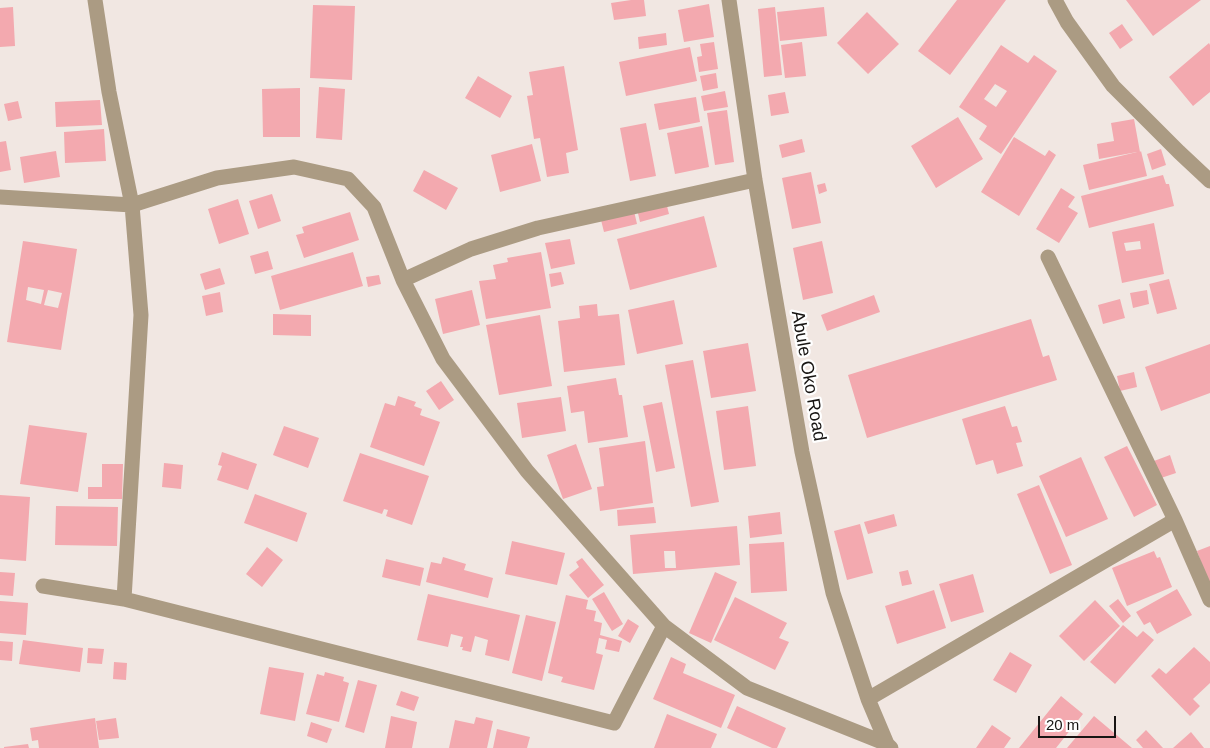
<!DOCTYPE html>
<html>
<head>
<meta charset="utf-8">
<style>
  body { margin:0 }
  #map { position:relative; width:1210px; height:748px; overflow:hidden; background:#f1e7e2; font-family:Helvetica,sans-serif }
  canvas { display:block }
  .scale { position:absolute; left:1038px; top:716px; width:78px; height:22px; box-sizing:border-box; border:2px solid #181513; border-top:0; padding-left:6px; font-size:15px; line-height:18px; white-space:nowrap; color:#181513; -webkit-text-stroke:4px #fff; paint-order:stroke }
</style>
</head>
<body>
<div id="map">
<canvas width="1210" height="748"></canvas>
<div class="scale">20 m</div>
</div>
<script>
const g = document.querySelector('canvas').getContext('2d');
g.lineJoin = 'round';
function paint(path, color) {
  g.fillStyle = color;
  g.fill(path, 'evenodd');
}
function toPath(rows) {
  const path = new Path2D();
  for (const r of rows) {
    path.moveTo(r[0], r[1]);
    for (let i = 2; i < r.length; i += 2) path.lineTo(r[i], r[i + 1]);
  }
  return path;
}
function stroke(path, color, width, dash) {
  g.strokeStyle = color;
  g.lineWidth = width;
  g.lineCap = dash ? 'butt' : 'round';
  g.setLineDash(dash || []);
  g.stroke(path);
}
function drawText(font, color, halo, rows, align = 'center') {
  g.font = font + ' Helvetica,sans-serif';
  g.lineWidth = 4.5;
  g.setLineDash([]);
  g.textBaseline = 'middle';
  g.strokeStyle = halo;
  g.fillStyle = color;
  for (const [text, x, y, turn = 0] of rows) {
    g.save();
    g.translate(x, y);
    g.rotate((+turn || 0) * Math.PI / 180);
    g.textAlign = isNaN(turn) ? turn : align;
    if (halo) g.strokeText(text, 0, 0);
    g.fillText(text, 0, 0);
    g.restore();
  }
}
paint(toPath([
  [631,0,644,0,646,16,614,20,611,3],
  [957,0,1006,0,950,75,918,51],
  [1126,0,1201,0,1153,36],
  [709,4,714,37,684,42,678,10],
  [313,5,355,6,352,80,310,78],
  [13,7,15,46,0,47,0,8],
  [775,7,782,75,764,77,758,9],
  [824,7,827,36,780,41,777,12],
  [867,12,899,44,868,74,837,43],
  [1122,24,1133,40,1120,49,1109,33],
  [666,33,667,45,639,49,638,37],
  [714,42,718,69,699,72,697,57,702,56,700,44],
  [802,42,806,76,785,78,781,45],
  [1209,43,1210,45,1210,92,1193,106,1169,77],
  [1001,45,1028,63,1034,55,1057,71,1001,154,979,139,987,126,959,107],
  [995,84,1007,91,996,107,984,99],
  [690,47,697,81,626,96,619,62],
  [564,66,578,150,566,153,569,173,547,177,540,138,534,139,527,96,533,95,529,72],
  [716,73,718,88,703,91,700,76],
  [478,76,512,96,500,118,465,98],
  [319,87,345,89,342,140,316,138],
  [300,88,300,137,263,137,262,89],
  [725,91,728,107,704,111,701,96],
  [785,92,789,113,771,116,768,95],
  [696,97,700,122,659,130,654,104],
  [100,100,102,125,56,127,55,102],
  [18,101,22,118,8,121,4,104],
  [727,110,734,162,715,165,707,113],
  [958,117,983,159,936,188,911,146],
  [1134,119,1140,152,1141,151,1147,176,1089,190,1083,165,1137,152,1099,159,1097,144,1114,141,1111,123],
  [646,123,656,176,630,181,620,128],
  [702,126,709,167,675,174,667,133],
  [104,129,106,161,65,163,64,132],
  [1014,137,1045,156,1049,150,1056,155,1019,216,981,192],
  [802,139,805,152,782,158,779,145],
  [6,141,11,170,0,172,0,142],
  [532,144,541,181,500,192,491,155],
  [1161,149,1166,165,1152,170,1147,154],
  [56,151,60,177,24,183,20,157],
  [424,170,458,188,446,210,413,191],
  [811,172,821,223,792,229,782,178],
  [1163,175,1166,184,1169,184,1174,206,1089,228,1081,196],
  [825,183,827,191,819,194,817,185],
  [1061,188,1075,197,1068,207,1078,213,1059,243,1036,229],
  [272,194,281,221,258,229,249,201],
  [238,199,249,234,219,244,208,209],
  [666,202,669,214,640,222,637,209],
  [634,211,637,224,604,232,601,220],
  [350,212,359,240,304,258,296,235,304,233,302,227],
  [704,216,717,267,630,290,617,239],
  [1154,223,1164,274,1122,283,1112,232],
  [1140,241,1141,249,1126,251,1124,243],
  [570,239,575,264,551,269,545,243],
  [23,241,77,249,61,350,7,342],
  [28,287,44,290,41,304,26,300],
  [48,290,62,293,58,308,44,305],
  [822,241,833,293,803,300,793,248],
  [268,251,273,269,255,274,250,256],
  [353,252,363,286,280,310,271,276],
  [541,252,551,308,486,319,479,281,496,279,493,265,508,262,507,258],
  [220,268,225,284,205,290,200,274],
  [561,272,564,284,551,287,549,274],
  [379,275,381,284,368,287,366,277],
  [1169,279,1177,309,1157,314,1149,284],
  [472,290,480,325,443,334,435,299],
  [1147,290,1149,304,1133,308,1130,293],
  [220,292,223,312,206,316,202,296],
  [874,295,880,312,827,331,821,315],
  [1120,299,1125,318,1103,324,1098,305],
  [674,300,683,344,637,354,628,310],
  [597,304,598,316,619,314,625,365,564,372,558,321,580,318,579,306],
  [273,314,311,315,311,336,273,335],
  [540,315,552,386,499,395,486,325],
  [1031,319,1043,357,1049,355,1057,380,867,438,848,375],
  [748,343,756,391,711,398,703,351],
  [1210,344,1210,393,1161,411,1145,367],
  [693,360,719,502,691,507,665,365],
  [1134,372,1137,387,1120,391,1117,376],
  [616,378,619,395,622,395,628,437,588,443,584,411,571,413,567,386],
  [441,381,454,400,439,410,426,391],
  [398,396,416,402,414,406,422,409,420,415,440,422,424,466,370,447,385,403,395,406],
  [561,397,566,431,522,438,517,403],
  [662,402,675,468,656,472,643,406],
  [748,406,756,466,724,470,716,411],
  [1005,406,1012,427,1017,426,1022,442,1016,443,1023,466,997,474,993,460,976,465,962,419],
  [29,425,87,433,78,492,20,484],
  [284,426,319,438,308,468,273,455],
  [645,441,653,503,600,511,597,487,604,486,599,448],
  [576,444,592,489,563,499,547,455],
  [1127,446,1157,505,1134,517,1104,457],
  [222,452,257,464,248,490,217,480,222,466,218,465],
  [360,453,429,476,412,525,386,516,388,510,384,509,382,514,343,501],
  [1170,455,1176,473,1161,478,1154,461],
  [1081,457,1108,519,1066,537,1039,476],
  [164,463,183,465,181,489,162,487],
  [102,464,123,464,122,499,88,499,88,487,102,487],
  [1039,485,1072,565,1050,574,1017,494],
  [255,494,307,513,297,542,244,523],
  [0,495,30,497,26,561,0,559],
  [56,506,118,507,117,546,55,545],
  [654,507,656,523,618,526,617,510],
  [780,512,782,534,750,538,748,516],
  [894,514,897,526,868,534,864,522],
  [860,524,873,573,847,580,834,531],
  [737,526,740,565,633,574,630,535],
  [664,551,675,551,676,568,665,568],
  [512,541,565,553,557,585,505,574],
  [784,542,787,591,751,593,749,544],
  [1210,546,1210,586,1197,551],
  [267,547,283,560,262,587,246,574],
  [1154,551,1157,558,1160,557,1172,587,1127,606,1112,568],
  [443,557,466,564,464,570,493,578,488,598,426,582,431,562,441,564],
  [582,558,604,585,588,598,569,575,579,567,576,562],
  [386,559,424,568,420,586,382,577],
  [908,570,912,584,902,586,899,572],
  [0,572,15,573,13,596,0,595],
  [715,572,737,582,711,643,689,633],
  [973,574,984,612,951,622,939,584],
  [1177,589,1192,615,1157,634,1150,622,1144,625,1136,612],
  [934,590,946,628,897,644,885,606],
  [604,592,623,624,612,631,592,599],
  [428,594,520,615,509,661,485,655,488,640,475,636,471,652,462,650,463,647,460,647,463,637,451,634,448,647,417,640],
  [566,595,588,600,586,609,596,611,594,621,602,623,600,635,622,641,619,652,605,649,607,640,599,638,596,653,603,655,594,690,561,682,563,677,548,673],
  [735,597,787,623,779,638,789,642,775,670,714,640],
  [1118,599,1131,616,1123,623,1109,606],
  [1095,600,1120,626,1084,661,1059,636],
  [0,601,28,603,26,635,0,633],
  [526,615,556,622,542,681,512,673],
  [628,619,639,626,630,643,618,636],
  [1123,625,1137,637,1143,631,1154,640,1115,684,1090,662],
  [23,640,83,648,80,672,19,664],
  [0,641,13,642,12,661,0,660],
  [1194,647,1210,662,1210,683,1193,699,1200,706,1190,716,1151,676,1159,668,1166,674],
  [88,648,104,649,102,664,87,663],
  [1010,652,1032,665,1016,693,993,680],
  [671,657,686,664,683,673,735,695,721,728,653,699],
  [114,662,127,663,126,680,113,679],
  [269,667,304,673,295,721,260,714],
  [325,672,344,677,343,681,349,683,339,722,306,714,317,674,324,676],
  [358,680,377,685,364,733,345,727],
  [401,691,419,697,414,711,396,705],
  [1061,696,1083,714,1056,748,1019,748],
  [737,706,786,728,777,748,772,748,727,728],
  [667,714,717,734,711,748,654,748],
  [391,716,417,722,412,748,385,748],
  [1094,716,1132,748,1067,748],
  [476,717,493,721,487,748,449,748,455,720,474,724],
  [95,718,99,748,39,748,38,740,32,741,30,728],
  [116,718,119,738,99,740,96,721],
  [311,722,332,729,327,743,307,736],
  [992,725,1011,738,1004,748,976,748],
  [497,729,530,737,527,748,493,748],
  [1146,730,1163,748,1143,748,1136,740],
  [1191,732,1204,748,1173,748],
  [28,744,29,748,4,748,4,747]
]), '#f3a9af');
stroke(toPath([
  [95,0,109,92,132,205,141,315,124,599],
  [729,0,755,180,802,452,833,593,868,699,887,744,891,748],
  [1055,0,1067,22,1113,86,1179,152,1210,181],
  [0,197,132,205,217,178,294,167,348,179,374,207,403,280,443,359,527,471,664,626,747,688,887,744],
  [403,280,471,249,538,228,755,180],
  [1175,520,1210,600],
  [43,586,124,599,614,723,664,626],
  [868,699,1175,520,1048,257]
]), '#ab9b83', 15);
drawText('18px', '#181513', '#fff', [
  ["Abule Oko Road",808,376,80]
]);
</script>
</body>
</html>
